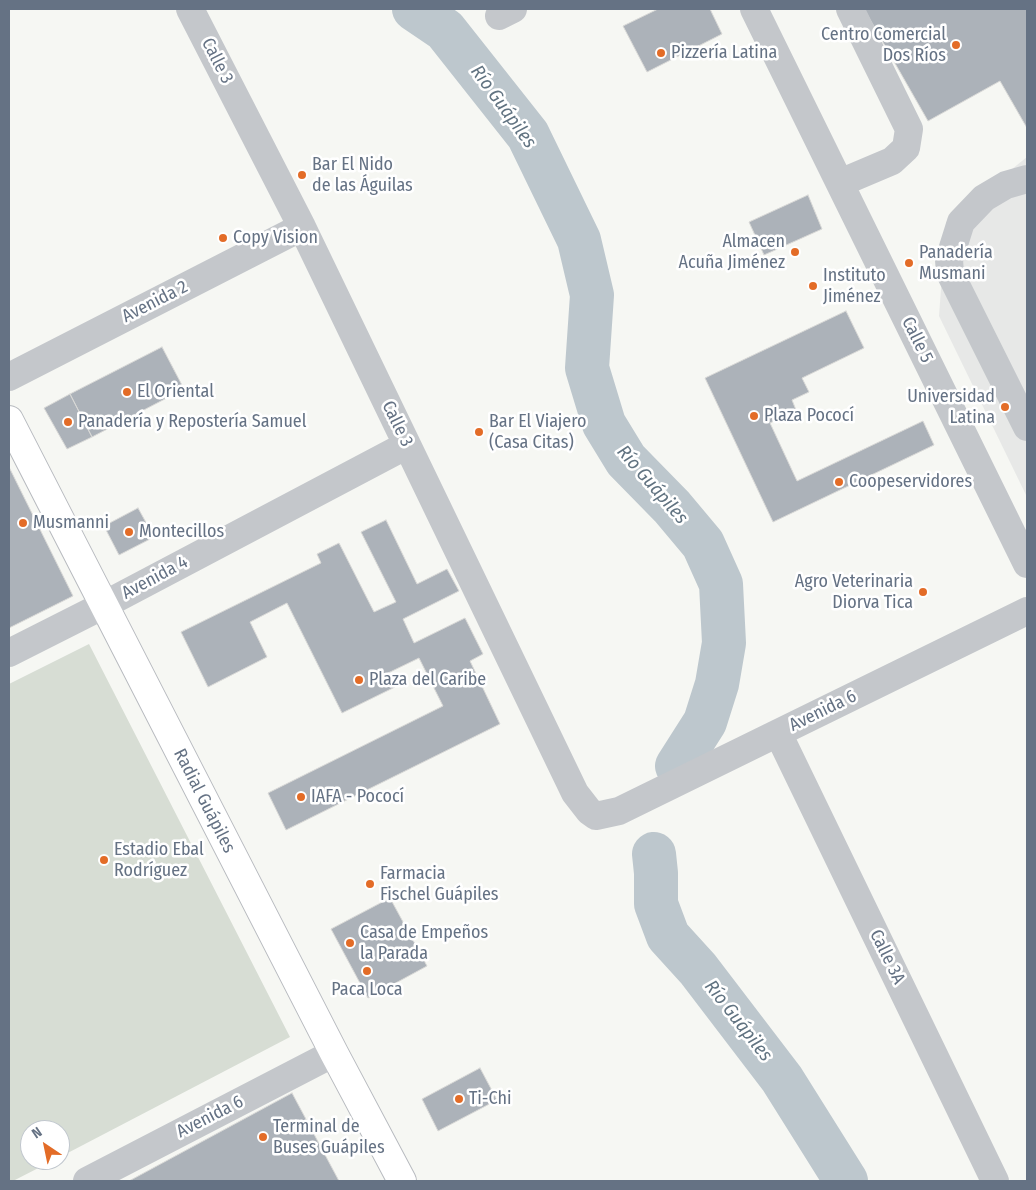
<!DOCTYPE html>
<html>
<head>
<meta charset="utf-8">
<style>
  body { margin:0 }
  #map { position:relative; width:1036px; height:1190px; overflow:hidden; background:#f6f7f3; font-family:"Fira Sans Condensed",sans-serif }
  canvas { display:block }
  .frame { position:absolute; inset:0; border:10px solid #657284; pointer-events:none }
  .north { position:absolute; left:20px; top:1120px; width:50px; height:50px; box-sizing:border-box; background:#fff; border:1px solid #c1c7ce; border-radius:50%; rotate:326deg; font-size:14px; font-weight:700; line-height:20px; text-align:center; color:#657284 }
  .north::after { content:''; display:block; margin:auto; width:18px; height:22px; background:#e36c27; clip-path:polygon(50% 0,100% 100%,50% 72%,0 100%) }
</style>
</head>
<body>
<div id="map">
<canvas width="1036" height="1190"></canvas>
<div class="frame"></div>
<div class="north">N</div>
</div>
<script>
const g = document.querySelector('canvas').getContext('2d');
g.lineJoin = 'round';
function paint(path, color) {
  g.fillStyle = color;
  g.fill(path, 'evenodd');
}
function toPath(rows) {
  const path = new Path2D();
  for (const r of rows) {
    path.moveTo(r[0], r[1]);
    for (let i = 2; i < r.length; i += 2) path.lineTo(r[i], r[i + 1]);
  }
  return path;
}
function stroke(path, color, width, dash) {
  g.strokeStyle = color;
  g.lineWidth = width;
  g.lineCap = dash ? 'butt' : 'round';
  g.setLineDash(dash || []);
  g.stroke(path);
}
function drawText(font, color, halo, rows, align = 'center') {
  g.font = font + ' "Fira Sans Condensed",sans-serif';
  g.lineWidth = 5;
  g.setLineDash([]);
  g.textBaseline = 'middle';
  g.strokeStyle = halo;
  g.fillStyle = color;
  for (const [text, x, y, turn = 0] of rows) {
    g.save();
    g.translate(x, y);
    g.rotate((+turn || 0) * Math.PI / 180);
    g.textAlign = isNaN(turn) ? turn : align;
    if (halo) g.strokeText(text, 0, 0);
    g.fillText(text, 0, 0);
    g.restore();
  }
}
paint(toPath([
  [1027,157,1027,497,939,316,946,222]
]), '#e7e8e7');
paint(toPath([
  [89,644,290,1037,60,1157,60,1130,30,1130,30,1160,54,1160,13,1181,9,1181,9,684]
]), '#d7ddd4');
stroke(toPath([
  [414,9,445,30,528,135,579,240,592,295,587,368,604,424,626,460,672,507,703,544,721,584,724,643,717,684,705,722,677,766],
  [654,854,656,873,656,904,668,936,698,969,782,1079,846,1181]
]), '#bdc7cd', 44);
const building = toPath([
  [658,9,710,9,722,34,647,72,623,26,658,9],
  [864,9,1027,9,1027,128,1000,81,928,121,864,9],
  [808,195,822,229,764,255,749,222,808,195],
  [846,311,864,348,802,378,809,392,792,400,796,410,770,423,797,481,923,421,934,445,773,522,705,378,846,311],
  [162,347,184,389,92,437,70,394,162,347],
  [70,394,92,437,67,449,44,408,70,394],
  [9,467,73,596,9,628,9,467],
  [138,508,154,537,119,555,104,526,138,508],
  [386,520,417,584,447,569,459,591,403,619,414,643,465,618,483,654,470,661,500,724,286,830,268,793,443,706,419,658,388,673,395,687,342,713,287,603,250,622,267,657,208,687,181,632,321,563,317,554,339,543,374,612,396,602,361,532,386,520],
  [390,898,427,966,368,998,331,929,390,898],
  [480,1068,497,1100,438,1131,422,1099,480,1068],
  [292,1093,339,1181,129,1181,292,1093]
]);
paint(building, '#acb2b9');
stroke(building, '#d8d8d6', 1);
const major = toPath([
  [9,420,334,1053,402,1181]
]);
stroke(major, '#b7babf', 30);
stroke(toPath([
  [190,9,302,227,575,793,589,811,596,816,619,811,1027,611],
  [754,9,1027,564],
  [499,16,513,9],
  [1027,179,1006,185,984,198,961,222,949,260,950,273,1027,427],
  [840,183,892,161,906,148,909,129,850,9],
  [9,377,302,227],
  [9,653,104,605,407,445],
  [778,733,995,1181],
  [87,1181,334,1053]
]), '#c4c7cb', 28);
stroke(major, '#fff', 28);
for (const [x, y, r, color] of [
  [956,45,5,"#e36c27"],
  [661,53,5,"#e36c27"],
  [302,175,5,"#e36c27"],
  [223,238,5,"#e36c27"],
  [795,252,5,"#e36c27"],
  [909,263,5,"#e36c27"],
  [813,286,5,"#e36c27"],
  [127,392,5,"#e36c27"],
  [1005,407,5,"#e36c27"],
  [754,416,5,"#e36c27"],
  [68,422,5,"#e36c27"],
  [479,432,5,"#e36c27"],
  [839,482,5,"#e36c27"],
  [23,523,5,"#e36c27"],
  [129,532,5,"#e36c27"],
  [923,592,5,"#e36c27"],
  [359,680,5,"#e36c27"],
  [301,797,5,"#e36c27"],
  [104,860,5,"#e36c27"],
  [370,884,5,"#e36c27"],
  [350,943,5,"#e36c27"],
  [367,971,5,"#e36c27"],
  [459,1099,5,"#e36c27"],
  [263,1137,5,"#e36c27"]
]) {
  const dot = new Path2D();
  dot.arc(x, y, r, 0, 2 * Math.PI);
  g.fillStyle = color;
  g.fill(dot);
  stroke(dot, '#fff', 2);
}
drawText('18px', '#657284', '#fff', [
  ["Centro Comercial",946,35,"right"],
  ["Dos Ríos",946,56,"right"],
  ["Pizzería Latina",671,53],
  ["Bar El Nido",312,165],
  ["de las Águilas",312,186],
  ["Copy Vision",233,238],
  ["Almacen",785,242,"right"],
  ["Acuña Jiménez",785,263,"right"],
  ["Panadería",919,253],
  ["Musmani",919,274],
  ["Instituto",823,276],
  ["Jiménez",823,297],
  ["El Oriental",137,392],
  ["Universidad",995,397,"right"],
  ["Latina",995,418,"right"],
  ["Plaza Pococí",764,416],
  ["Panadería y Repostería Samuel",78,422],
  ["Bar El Viajero",489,422],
  ["(Casa Citas)",489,443],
  ["Coopeservidores",849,482],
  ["Musmanni",33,523],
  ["Montecillos",139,532],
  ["Agro Veterinaria",913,582,"right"],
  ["Diorva Tica",913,603,"right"],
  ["Plaza del Caribe",369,680],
  ["IAFA - Pococí",311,797],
  ["Estadio Ebal",114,850],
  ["Rodríguez",114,871],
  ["Farmacia",380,874],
  ["Fischel Guápiles",380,895],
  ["Casa de Empeños",360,933],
  ["la Parada",360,954],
  ["Paca Loca",367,990,"center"],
  ["Ti-Chi",469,1099],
  ["Terminal de",273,1127],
  ["Buses Guápiles",273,1148]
], 'left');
drawText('18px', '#657284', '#fff', [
  ["Calle 3",217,61,63],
  ["Avenida 2",155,302,-27],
  ["Calle 5",917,340,64],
  ["Calle 3",397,424,64],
  ["Avenida 4",155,578,-28],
  ["Avenida 6",823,711,-26],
  ["Radial Guápiles",204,801,63],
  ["Calle 3A",887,957,64],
  ["Avenida 6",210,1117,-27]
]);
drawText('italic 19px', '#617381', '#fff', [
  ["Río Guápiles",503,107,54],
  ["Río Guápiles",652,485,49],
  ["Río Guápiles",738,1021,52]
]);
</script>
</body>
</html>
